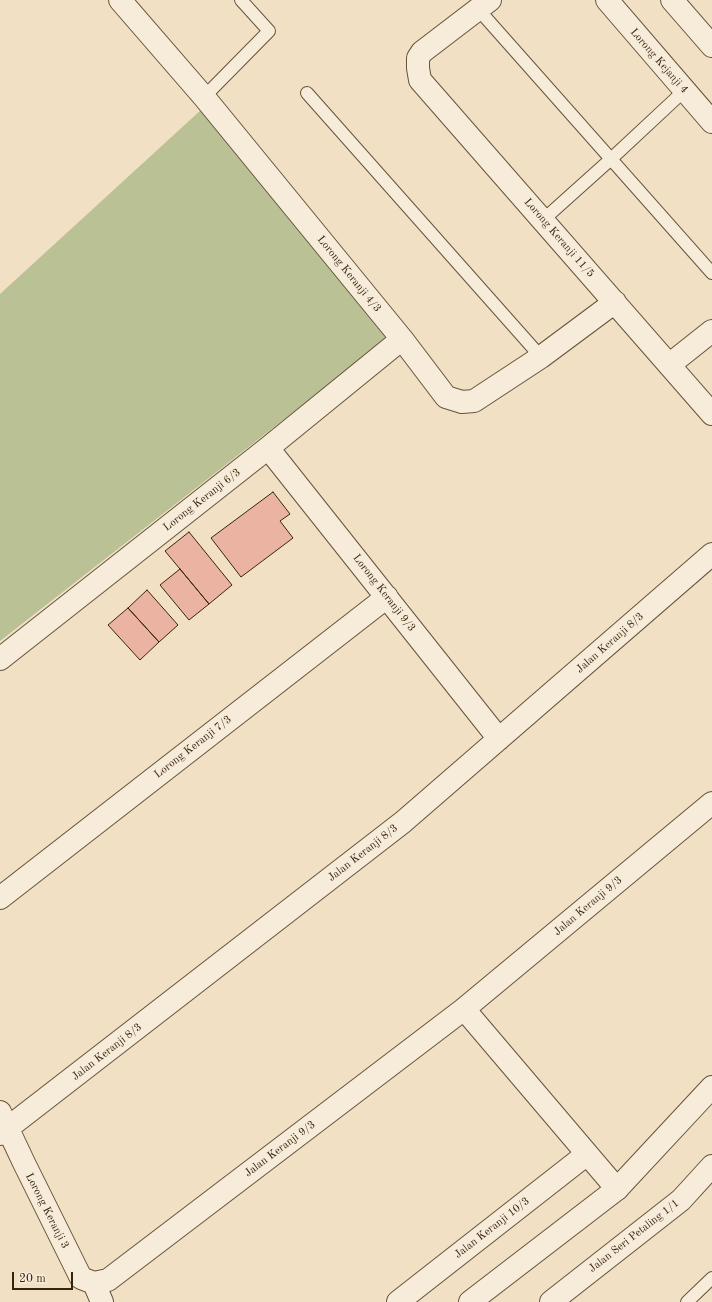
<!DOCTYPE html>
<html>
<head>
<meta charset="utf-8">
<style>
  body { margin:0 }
  #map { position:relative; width:712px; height:1302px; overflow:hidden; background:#f2e0c5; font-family:"Old Standard TT",serif }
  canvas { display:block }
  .scale { position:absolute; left:12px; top:1272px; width:61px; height:18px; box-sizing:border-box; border:2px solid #35250e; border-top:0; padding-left:5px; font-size:12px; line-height:14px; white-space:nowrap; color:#35250e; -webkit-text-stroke:3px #f7ebd9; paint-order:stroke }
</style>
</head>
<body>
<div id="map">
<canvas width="712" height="1302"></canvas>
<div class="scale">20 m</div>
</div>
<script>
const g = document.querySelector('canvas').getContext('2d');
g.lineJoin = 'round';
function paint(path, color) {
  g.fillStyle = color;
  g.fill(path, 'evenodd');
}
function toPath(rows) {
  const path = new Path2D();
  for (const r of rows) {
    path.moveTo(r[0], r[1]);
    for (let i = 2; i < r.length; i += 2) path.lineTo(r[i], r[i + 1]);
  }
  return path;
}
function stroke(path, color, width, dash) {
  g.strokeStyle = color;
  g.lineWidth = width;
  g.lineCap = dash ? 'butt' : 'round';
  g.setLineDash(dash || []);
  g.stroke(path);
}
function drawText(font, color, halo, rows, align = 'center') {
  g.font = font + ' "Old Standard TT",serif';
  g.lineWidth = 3;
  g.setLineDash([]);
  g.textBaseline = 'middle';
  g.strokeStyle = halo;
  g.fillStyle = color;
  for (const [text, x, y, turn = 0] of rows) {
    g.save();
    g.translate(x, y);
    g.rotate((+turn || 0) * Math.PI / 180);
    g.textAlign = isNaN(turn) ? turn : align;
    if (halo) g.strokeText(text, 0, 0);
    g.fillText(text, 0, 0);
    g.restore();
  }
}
paint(toPath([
  [202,109,392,335,0,641,0,294]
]), '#bac295');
const building = toPath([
  [273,492,290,514,280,521,293,538,241,577,211,538,273,492],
  [189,532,232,585,209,604,165,551,189,532],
  [180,569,209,604,189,620,160,585,180,569],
  [147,590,178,625,159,642,128,608,147,590],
  [128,608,159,642,140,660,108,625,128,608]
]);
paint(building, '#ebb3a2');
stroke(building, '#35250e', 1);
const service = toPath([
  [478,9,712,273],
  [307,93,541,357],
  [204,97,269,31,241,0],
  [543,220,611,159,685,90],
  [687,1302,712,1278]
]);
const minor = toPath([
  [120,0,204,97,402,339,446,397,462,402,474,401,541,357,615,302],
  [490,0,422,52,418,58,418,68,420,80,712,414],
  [607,0,712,122],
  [669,365,712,331],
  [268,448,499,739],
  [0,659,268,448,402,339],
  [0,898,387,597],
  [464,1009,617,1189],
  [0,1112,24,1163,81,1278,94,1283,102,1302],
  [0,1134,403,822,712,554],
  [94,1283,108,1280,464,1009,712,803],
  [398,1302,587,1154],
  [551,1302,681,1200,712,1166]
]);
const tertiary = toPath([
  [672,0,712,46],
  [470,1302,617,1189,712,1087]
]);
stroke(service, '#64543c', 14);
stroke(minor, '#64543c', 24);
stroke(tertiary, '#64543c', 24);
stroke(service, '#f7ebd9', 12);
stroke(minor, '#f7ebd9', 22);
stroke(tertiary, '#f7ebd9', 22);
drawText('11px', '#35250e', '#f7ebd9', [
  ["Lorong Kejanji 4",659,61,49],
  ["Lorong Keranji 11/5",559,238,49],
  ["Lorong Keranji 4/3",349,274,51],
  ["Lorong Keranji 6/3",202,500,-38],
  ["Lorong Keranji 9/3",384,593,52],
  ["Jalan Keranji 8/3",610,643,-41],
  ["Lorong Keranji 7/3",193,747,-38],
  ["Jalan Keranji 8/3",363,853,-38],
  ["Jalan Keranji 9/3",588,906,-40],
  ["Jalan Keranji 8/3",107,1052,-38],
  ["Jalan Keranji 9/3",280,1149,-37],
  ["Lorong Keranji 3",47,1211,63],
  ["Jalan Keranji 10/3",492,1228,-38],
  ["Jalan Seri Petaling 1/1",634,1236,-38]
]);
</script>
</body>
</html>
